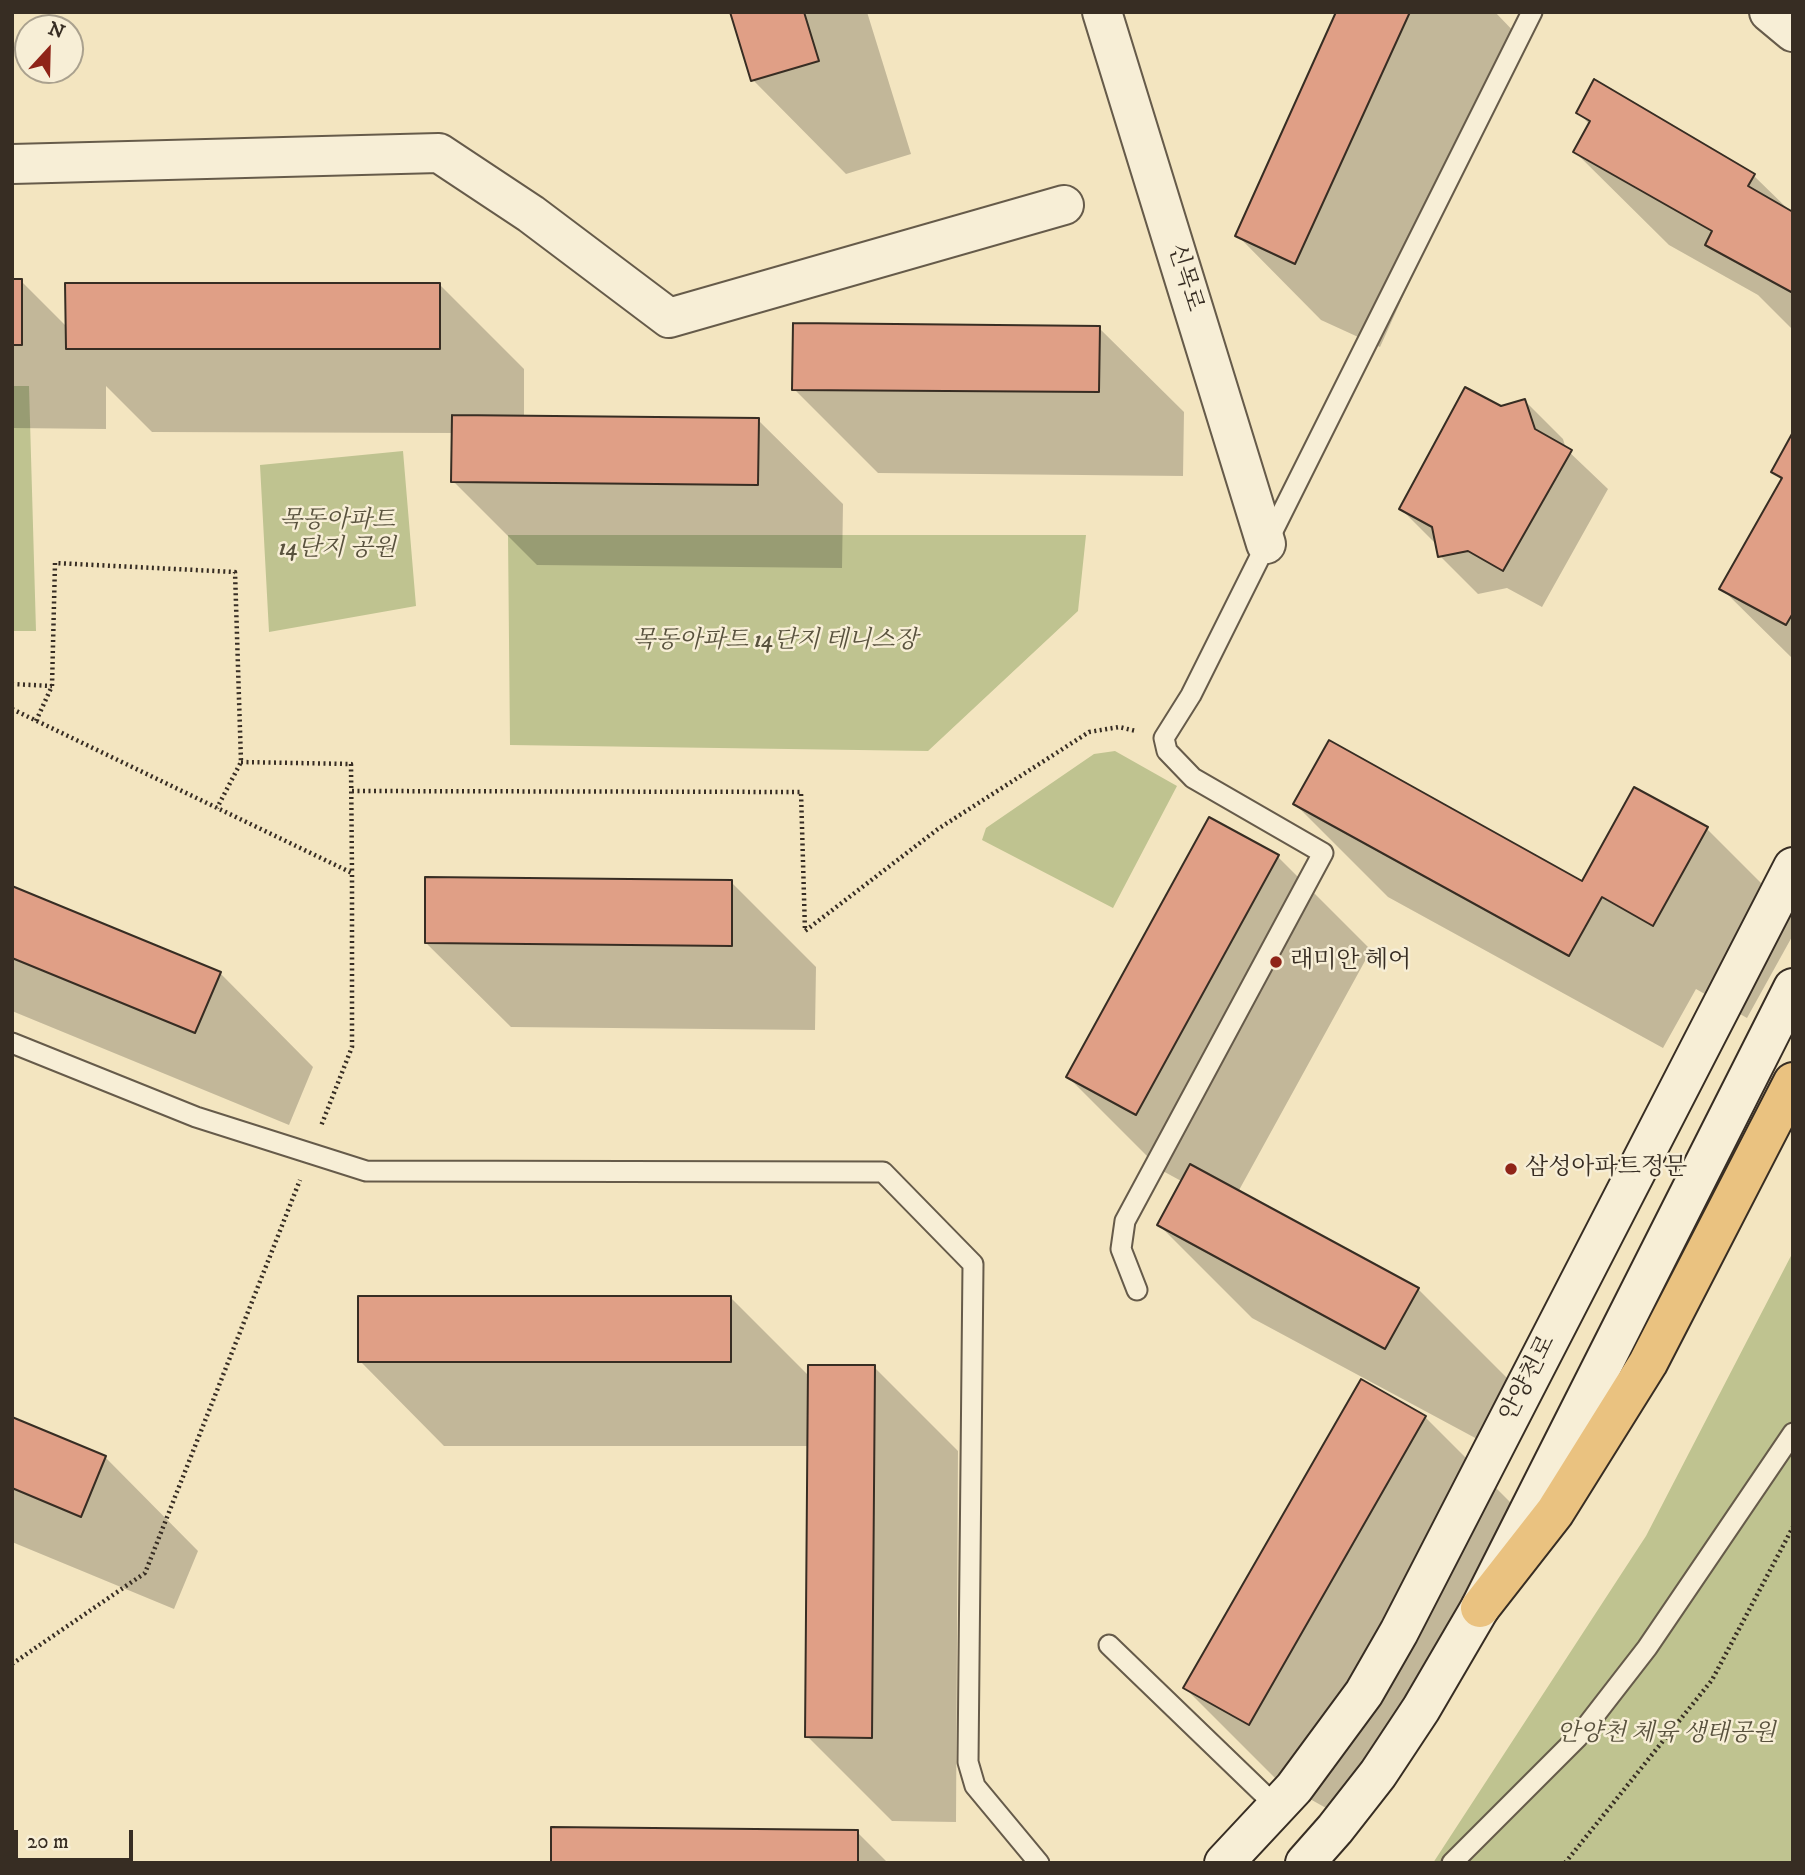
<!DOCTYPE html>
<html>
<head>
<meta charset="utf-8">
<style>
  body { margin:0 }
  #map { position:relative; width:1805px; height:1875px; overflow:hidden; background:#f3e5c0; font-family:"IM FELL DW Pica",serif }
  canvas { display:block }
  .frame { position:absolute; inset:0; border:14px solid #372d23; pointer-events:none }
  .north { position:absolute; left:14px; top:14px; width:70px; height:70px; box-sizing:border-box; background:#f7eed6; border:2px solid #aaa18e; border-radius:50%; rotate:22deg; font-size:19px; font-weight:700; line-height:28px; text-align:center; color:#372d23 }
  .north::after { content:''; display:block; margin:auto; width:24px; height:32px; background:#8f2418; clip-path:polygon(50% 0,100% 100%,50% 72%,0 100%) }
  .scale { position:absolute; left:14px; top:1830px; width:119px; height:32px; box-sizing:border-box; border:4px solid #372d23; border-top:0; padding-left:9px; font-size:21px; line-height:24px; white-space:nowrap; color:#372d23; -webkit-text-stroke:5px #f7eed6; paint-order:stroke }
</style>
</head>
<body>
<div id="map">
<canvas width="1805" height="1875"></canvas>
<div class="frame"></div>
<div class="north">N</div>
<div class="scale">20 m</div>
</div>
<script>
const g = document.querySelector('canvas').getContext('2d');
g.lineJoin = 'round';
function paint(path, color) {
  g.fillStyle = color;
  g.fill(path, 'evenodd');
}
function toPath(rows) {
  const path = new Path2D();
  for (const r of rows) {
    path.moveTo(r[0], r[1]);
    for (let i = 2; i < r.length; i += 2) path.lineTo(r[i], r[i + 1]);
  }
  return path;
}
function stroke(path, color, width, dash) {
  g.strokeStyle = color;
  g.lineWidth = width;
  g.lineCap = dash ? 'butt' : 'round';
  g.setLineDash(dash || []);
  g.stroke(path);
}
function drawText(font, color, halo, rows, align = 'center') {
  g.font = font + ' "IM FELL DW Pica","Noto Serif KR",serif';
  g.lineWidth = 5;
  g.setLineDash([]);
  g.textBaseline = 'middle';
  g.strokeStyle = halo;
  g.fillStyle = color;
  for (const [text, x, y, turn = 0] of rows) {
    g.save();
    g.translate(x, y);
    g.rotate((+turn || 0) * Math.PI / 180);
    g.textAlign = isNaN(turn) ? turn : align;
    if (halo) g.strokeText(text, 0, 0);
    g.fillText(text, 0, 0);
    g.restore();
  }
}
paint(toPath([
  [12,386,29,386,36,631,12,631],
  [403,451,416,606,269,632,260,465],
  [508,535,1086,535,1078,611,928,751,510,745],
  [1115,751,1177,786,1113,908,982,840,986,828,1094,754],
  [1793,1252,1793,1863,1433,1863,1646,1536]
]), '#bfc390');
paint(toPath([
  [732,12,867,12,911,154,846,174,753,80],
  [1338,12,1495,12,1520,38,1380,347,1321,320,1237,235],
  [1578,112,1753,175,1793,214,1793,330,1758,295,1669,245,1575,152,1590,125],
  [12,281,21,281,67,327,440,285,524,369,524,418,758,420,843,504,842,568,537,565,453,481,453,433,152,432,106,386,106,429,12,428],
  [1099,328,1184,412,1183,476,878,473,794,389],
  [1525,401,1563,439,1566,449,1608,489,1542,607,1507,588,1478,594,1440,556,1438,546,1401,509,1501,408],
  [1793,435,1793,659,1721,588,1782,481,1773,471],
  [1295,804,1583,883,1707,829,1793,915,1793,935,1747,1018,1696,989,1663,1048,1388,897],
  [1278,857,1371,950,1238,1192,1418,1289,1511,1382,1479,1440,1252,1318,1159,1225,1183,1182,1161,1170,1068,1077],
  [731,882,816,967,815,1030,511,1027,426,943],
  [12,888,220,973,313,1067,289,1125,12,1011],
  [731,1298,810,1377,874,1367,958,1451,956,1822,892,1821,807,1736,809,1446,444,1446,360,1361],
  [1425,1417,1518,1510,1342,1817,1278,1781,1185,1688],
  [12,1419,105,1457,198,1551,174,1609,12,1542],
  [857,1832,888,1863,553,1863]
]), '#0003');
const building = toPath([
  [730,12,804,12,819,61,751,81,730,12],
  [1336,12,1410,12,1295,264,1235,236,1336,12],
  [1594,79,1755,174,1748,186,1793,212,1793,293,1705,245,1712,231,1573,152,1590,121,1576,113,1594,79],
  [12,279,22,279,22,345,12,345,12,279],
  [65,283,440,283,440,349,66,349,65,283],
  [793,323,1100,326,1099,392,792,390,793,323],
  [1465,387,1501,406,1525,399,1535,429,1572,450,1503,571,1468,551,1438,557,1432,527,1399,509,1465,387],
  [452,415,759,418,758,485,451,482,452,415],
  [1793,432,1793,613,1786,625,1719,589,1782,478,1771,472,1793,432],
  [1329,740,1582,881,1634,787,1708,827,1653,926,1602,897,1569,956,1293,804,1329,740],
  [1209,817,1279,855,1136,1115,1066,1077,1209,817],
  [425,877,732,880,732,946,425,943,425,877],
  [12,886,221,972,195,1033,12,958,12,886],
  [1190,1164,1419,1288,1385,1349,1157,1225,1190,1164],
  [358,1296,731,1296,731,1362,358,1362,358,1296],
  [808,1365,875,1365,872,1738,805,1737,808,1365],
  [1361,1379,1426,1416,1249,1725,1183,1688,1361,1379],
  [12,1417,106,1456,81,1517,12,1488,12,1417],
  [551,1827,858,1830,858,1863,551,1863,551,1827]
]);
paint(building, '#e09f86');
stroke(building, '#372d23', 2);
const lane = toPath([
  [12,1043,196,1117,366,1171,883,1172,973,1264,968,1762,975,1786,1039,1863],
  [1137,1290,1121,1249,1125,1221,1323,853,1193,778,1167,751,1164,738,1191,695,1532,12],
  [1109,1645,1277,1807],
  [1452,1863,1578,1737,1647,1648,1793,1433]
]);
const street = toPath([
  [1102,12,1266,544],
  [1769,12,1793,32],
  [12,164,439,153,531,214,669,318,1064,205]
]);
const secondary = toPath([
  [1224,1863,1294,1788,1364,1693,1399,1632,1793,867],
  [1305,1863,1335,1829,1378,1774,1421,1709,1480,1608,1793,988]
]);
const primary = toPath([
  [1480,1608,1555,1512,1648,1363,1793,1082]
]);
stroke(lane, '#665b4a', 23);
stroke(street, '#665b4a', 42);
stroke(secondary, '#372d23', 42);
stroke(primary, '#372d23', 42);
stroke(toPath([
  [12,684,52,686],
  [12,709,352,873,352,1047,321,1126],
  [36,721,52,686,55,563,235,572,241,762,217,808],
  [241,762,351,764,352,873],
  [352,791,801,792,805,931,938,829,1089,732,1119,727,1136,731],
  [12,1664,145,1573,300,1180],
  [1565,1863,1712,1680,1793,1527]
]), '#372d23', 4.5, [2, 3.5]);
stroke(lane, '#f7eed6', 19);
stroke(street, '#f7eed6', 38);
stroke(secondary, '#f7eed6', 38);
stroke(primary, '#eac280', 38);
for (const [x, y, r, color] of [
  [1276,962,7,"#8f2418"],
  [1511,1169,7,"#8f2418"]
]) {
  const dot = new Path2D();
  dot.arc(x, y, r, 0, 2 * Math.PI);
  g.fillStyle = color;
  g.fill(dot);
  stroke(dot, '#f7eed6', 2.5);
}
drawText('24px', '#372d23', '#f7eed6', [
  ["신목로",1184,278,73],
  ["안양천로",1529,1379,-63]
]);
drawText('italic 24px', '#59523e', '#f7eed6', [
  ["목동아파트",337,522],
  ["14단지 공원",337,550],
  ["목동아파트 14단지 테니스장",775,642],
  ["안양천 체육 생태공원",1666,1735]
]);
drawText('24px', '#372d23', '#f7eed6', [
  ["래미안 헤어",1290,962],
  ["삼성아파트정문",1525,1169]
], 'left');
</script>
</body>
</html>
